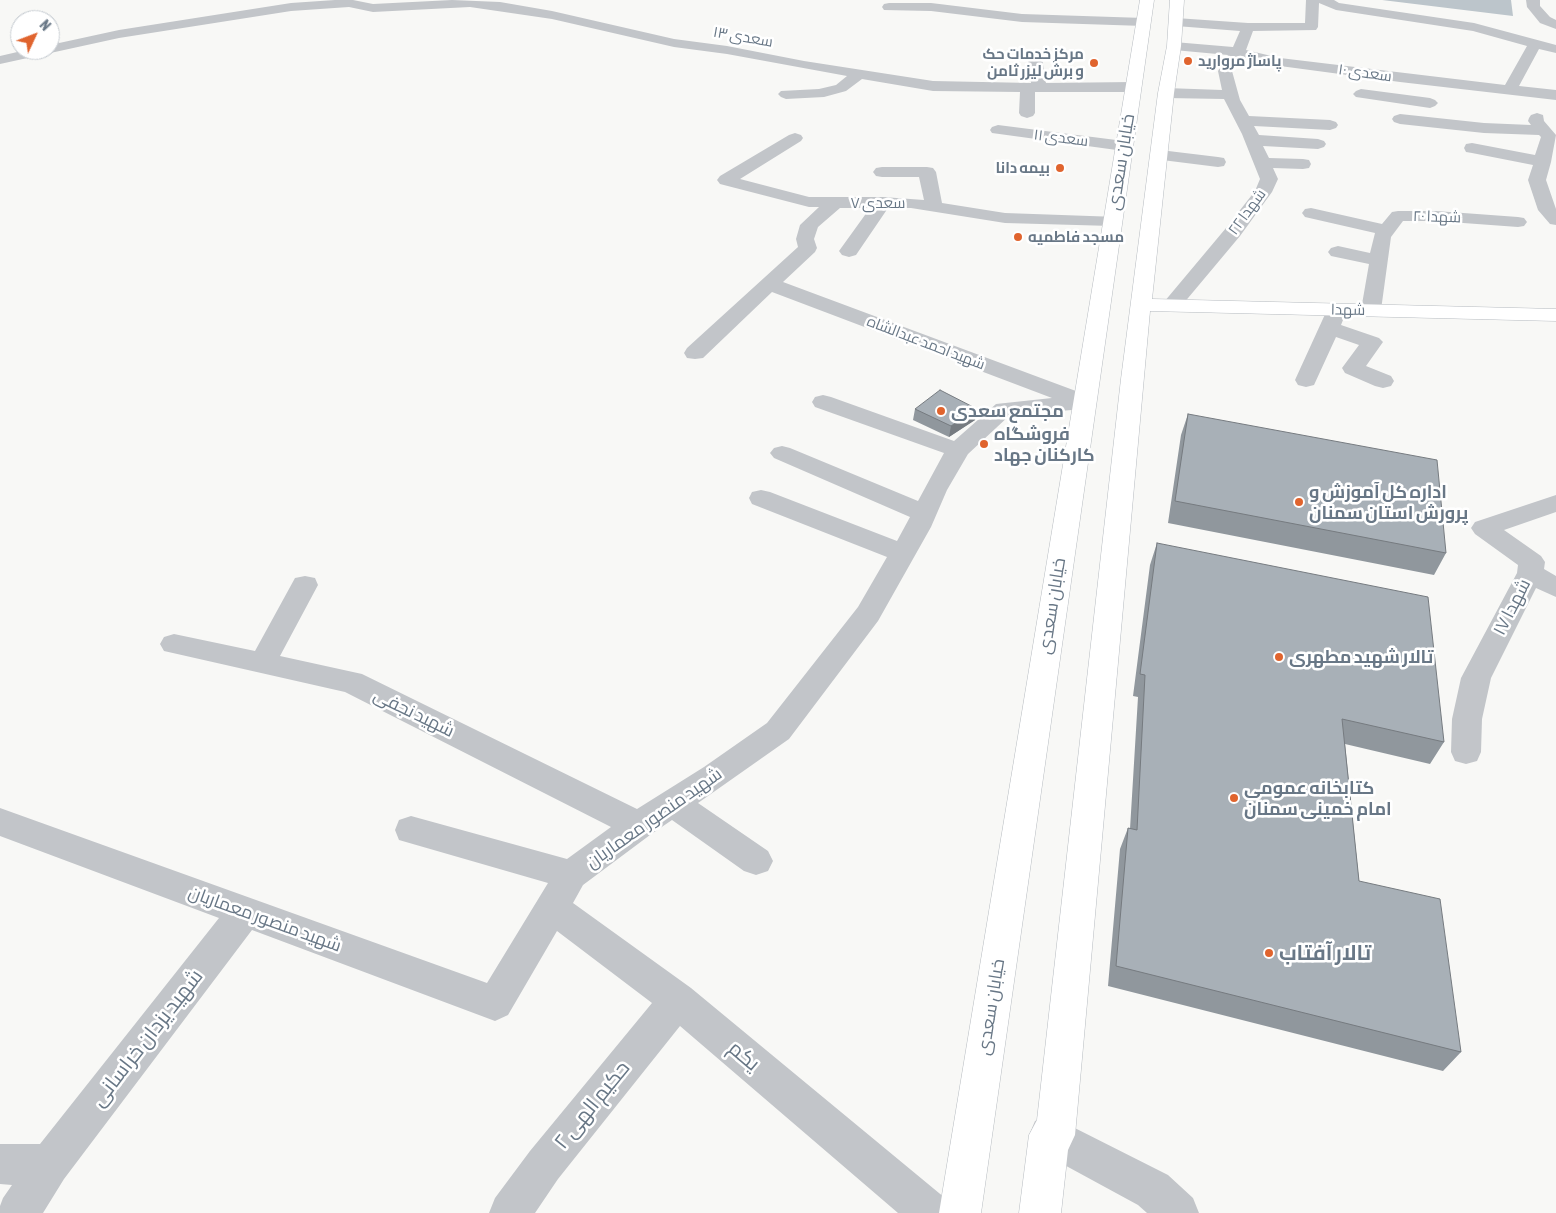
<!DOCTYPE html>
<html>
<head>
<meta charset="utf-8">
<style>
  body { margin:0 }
  #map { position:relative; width:1556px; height:1213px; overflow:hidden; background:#f8f8f6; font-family:"Asap Condensed",sans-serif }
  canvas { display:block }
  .north { position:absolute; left:10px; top:10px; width:50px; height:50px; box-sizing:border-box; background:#fff; border:1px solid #c3c9cf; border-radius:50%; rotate:47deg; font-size:14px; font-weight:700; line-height:20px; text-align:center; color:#687786 }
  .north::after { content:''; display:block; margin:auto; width:18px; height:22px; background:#e0642e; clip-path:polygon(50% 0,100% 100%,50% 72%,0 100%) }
</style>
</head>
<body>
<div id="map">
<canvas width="1556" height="1213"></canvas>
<div class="north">N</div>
</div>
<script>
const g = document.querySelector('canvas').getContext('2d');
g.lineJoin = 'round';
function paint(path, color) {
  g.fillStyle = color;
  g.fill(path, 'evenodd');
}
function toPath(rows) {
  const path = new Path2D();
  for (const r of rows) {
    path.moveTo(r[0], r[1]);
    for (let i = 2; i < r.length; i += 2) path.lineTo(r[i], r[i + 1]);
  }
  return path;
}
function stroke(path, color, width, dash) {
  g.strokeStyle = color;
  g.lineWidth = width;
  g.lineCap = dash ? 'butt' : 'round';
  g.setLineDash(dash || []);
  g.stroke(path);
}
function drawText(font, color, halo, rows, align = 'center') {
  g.font = font + ' "Asap Condensed",Cairo,sans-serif';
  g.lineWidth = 5;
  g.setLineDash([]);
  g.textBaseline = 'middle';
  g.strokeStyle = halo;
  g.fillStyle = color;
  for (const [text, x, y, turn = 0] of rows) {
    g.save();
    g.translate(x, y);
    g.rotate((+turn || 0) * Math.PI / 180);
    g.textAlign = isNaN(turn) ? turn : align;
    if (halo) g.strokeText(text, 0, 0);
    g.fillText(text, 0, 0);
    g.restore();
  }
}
paint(toPath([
  [1382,0,1511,0,1513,16]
]), '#bcc5cb');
const secondary = toPath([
  [1140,0,1154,0,981,1213,939,1213,1140,0],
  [1170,0,1184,0,1181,46,1174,93,1152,299,1556,309,1556,321,1150,311,1075,1135,1068,1150,1061,1213,1019,1213,1029,1135,1037,1120,1121,379,1158,93,1167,46,1170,0]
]);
stroke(secondary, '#b6bbc0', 1);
paint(toPath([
  [335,0,353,0,373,4,452,0,500,2,552,11,674,39,727,46,804,61,933,81,1031,83,1028,58,1030,55,1035,54,1040,55,1042,58,1046,83,1133,82,1138,84,1141,87,1138,90,1133,92,1035,92,1035,113,1033,116,1027,118,1021,116,1019,113,1020,92,933,91,862,79,846,91,824,97,786,99,781,97,778,94,781,91,819,89,836,85,847,76,727,54,674,47,552,19,470,7,373,12,349,7,291,11,119,38,0,64,0,56,26,50,50,50,50,45,119,30,291,3,335,0],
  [1306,0,1334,0,1339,3,1474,23,1556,45,1556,53,1539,49,1519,86,1556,90,1556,100,1400,82,1280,66,1242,57,1232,71,1240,100,1249,116,1330,120,1336,122,1338,125,1336,128,1330,130,1254,126,1259,135,1318,139,1324,141,1326,144,1324,147,1318,149,1263,146,1269,158,1303,159,1309,160,1311,164,1309,168,1303,169,1273,168,1278,179,1272,192,1240,236,1178,310,1171,312,1164,310,1161,306,1164,302,1226,228,1255,191,1260,179,1242,134,1224,99,1166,98,1161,96,1158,93,1161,90,1166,88,1222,90,1218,71,1228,55,1174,50,1169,49,1167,46,1169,43,1174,42,1233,47,1240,31,1176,26,1169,22,1176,18,1248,23,1305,23,1306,0],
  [1319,3,1336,10,1473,31,1527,46,1505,85,1280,58,1246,50,1253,31,1316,30,1318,27,1319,3],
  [1526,0,1540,0,1540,6,1550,17,1556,20,1556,29,1540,23,1527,7,1526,0],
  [889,3,931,3,1022,14,1144,18,1151,22,1144,26,1022,22,931,11,884,10,882,7,884,4,889,3],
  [1361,89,1430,98,1435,100,1438,103,1435,106,1430,108,1356,97,1353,94,1356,91,1361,89],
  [1537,113,1543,115,1544,121,1556,135,1551,162,1546,180,1556,209,1556,225,1550,224,1538,210,1528,180,1533,165,1472,153,1466,152,1464,148,1466,144,1472,143,1535,155,1541,137,1539,135,1484,133,1400,124,1394,122,1392,119,1394,116,1400,114,1484,123,1531,125,1528,121,1529,118,1531,115,1537,113],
  [998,125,1124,141,1130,142,1132,146,1130,150,1124,151,992,133,990,130,992,127,998,125],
  [795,133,801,135,803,138,801,141,740,179,809,197,883,197,924,200,919,177,882,177,876,176,873,172,876,168,882,167,927,167,933,168,936,172,942,203,1005,213,1118,217,1121,221,1118,225,1112,226,1005,223,911,208,888,208,856,255,849,257,842,255,839,251,870,208,840,208,818,227,814,239,817,248,815,252,783,282,1092,397,1095,402,1092,407,1084,409,1010,415,968,454,947,490,931,527,878,621,789,739,698,803,768,851,773,861,768,871,756,875,744,871,672,820,650,835,583,885,573,903,691,988,945,1198,951,1213,898,1213,680,1026,558,1179,535,1213,489,1213,495,1198,530,1151,652,1003,557,931,508,1015,495,1021,252,930,64,1179,43,1213,0,1213,0,1206,3,1198,12,1185,0,1184,0,1144,40,1144,219,918,0,836,0,808,487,983,548,883,399,840,395,830,399,820,411,816,567,859,611,827,345,692,164,651,160,644,164,637,174,634,255,651,295,578,305,576,315,578,318,585,280,656,362,674,637,809,704,767,767,723,858,607,887,557,752,504,749,498,752,492,761,490,770,492,897,541,910,517,774,458,770,453,774,448,782,446,790,448,918,501,944,453,815,407,812,402,815,397,823,395,831,397,954,441,996,404,1052,398,772,292,703,358,695,359,687,358,684,353,687,348,798,247,796,239,800,225,819,207,809,207,720,184,717,180,720,176,789,135,795,133],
  [1160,150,1218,157,1224,158,1226,162,1224,166,1218,167,1154,159,1152,155,1154,151,1160,150],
  [1311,208,1382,224,1392,212,1398,211,1436,211,1518,217,1524,218,1527,222,1524,226,1518,227,1436,221,1403,221,1391,237,1381,310,1378,314,1371,316,1364,314,1361,310,1369,264,1331,256,1328,252,1331,248,1338,246,1370,253,1375,233,1305,217,1302,213,1305,209,1311,208],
  [1337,304,1344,306,1347,310,1341,325,1379,338,1383,342,1366,366,1391,376,1394,381,1391,386,1383,388,1375,386,1345,373,1342,368,1359,345,1336,337,1314,385,1306,387,1298,385,1295,380,1327,310,1330,306,1337,304],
  [1556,495,1556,512,1504,530,1541,556,1545,562,1544,569,1556,576,1556,597,1536,588,1491,678,1482,719,1481,752,1477,761,1466,764,1455,761,1451,752,1452,719,1461,678,1517,573,1518,565,1475,534,1471,528,1475,522,1556,495],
  [1049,1115,1168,1175,1193,1198,1199,1213,1147,1213,1138,1205,1035,1149,1029,1135,1035,1121,1049,1115]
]), '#c2c5c9');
paint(secondary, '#fff');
paint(toPath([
  [915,409,977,409,975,420,949,437,913,420],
  [1188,414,1446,553,1434,575,1168,523,1181,435],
  [1157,543,1444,742,1430,764,1345,744,1359,881,1461,1052,1443,1071,1108,986,1120,849,1128,828,1130,829,1138,697,1133,696,1150,565]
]), '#90979d');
paint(toPath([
  [977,409,975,420,949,437,951,426]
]), '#767b80');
const building = toPath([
  [940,390,977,409,951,426,915,409,940,390],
  [1188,414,1437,460,1446,553,1175,501,1188,414],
  [1157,543,1428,597,1444,742,1342,719,1359,881,1440,899,1461,1052,1116,966,1128,828,1137,830,1145,675,1140,674,1157,543]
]);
paint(building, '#a8b0b7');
stroke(building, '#767b80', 1);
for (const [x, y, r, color] of [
  [1188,61,5,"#e0642e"],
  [1094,63,5,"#e0642e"],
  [1060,168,5,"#e0642e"],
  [1018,237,5,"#e0642e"],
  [941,411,5,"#e0642e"],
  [984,444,5,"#e0642e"],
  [1299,502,5,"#e0642e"],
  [1279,657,5,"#e0642e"],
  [1234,798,5,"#e0642e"],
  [1269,953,5,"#e0642e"]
]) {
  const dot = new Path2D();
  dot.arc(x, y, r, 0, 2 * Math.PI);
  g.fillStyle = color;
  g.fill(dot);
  stroke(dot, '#fff', 2);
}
drawText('15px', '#687786', '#fff', [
  ["سعدی ۱۳",743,37,10],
  ["سعدی ۱۰",1365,73,8],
  ["سعدی ۱۱",1061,138,7],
  ["سعدی ۷",878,203],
  ["شهدا ۲۲",1247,212,-54],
  ["شهدا ۲۰",1437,217,2],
  ["شهدا",1348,310,1],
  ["شهید احمد عبدالشاه",926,343,21]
]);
drawText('bold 15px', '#687786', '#fff', [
  ["مرکز خدمات حک",1084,54],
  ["و برش لیزر ثامن",1084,71],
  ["پاساژ مروارید",1198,61,"left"],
  ["بیمه دانا",1050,168],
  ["مسجد فاطمیه",1028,237,"left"]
], 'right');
drawText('18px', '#687786', '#fff', [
  ["خیابان سعدی",1121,162,-81],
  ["خیابان سعدی",1052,606,-81],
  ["شهدا ۱۷",1512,607,-63],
  ["شهید نجفی",414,713,26],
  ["شهید منصور معماریان",654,818,-35],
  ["شهید منصور معماریان",265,919,20],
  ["خیابان سعدی",991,1007,-81]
]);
drawText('bold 18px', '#687786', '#fff', [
  ["مجتمع سعدی",951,411],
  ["فروشگاه",994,434],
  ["کارکنان جهاد",994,455],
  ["اداره کل آموزش و",1309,492],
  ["پرورش استان سمنان",1309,513],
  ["تالار شهید مطهری",1289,657],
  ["کتابخانه عمومی",1244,788],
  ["امام خمینی سمنان",1244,809]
], 'left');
drawText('bold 21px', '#687786', '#fff', [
  ["تالار آفتاب",1279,953]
], 'left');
drawText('21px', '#687786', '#fff', [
  ["شهید یزدان خراسانی",147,1038,-52],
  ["یکم",744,1056,40],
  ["حکیم الهی ۲",592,1105,-51]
]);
</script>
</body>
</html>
